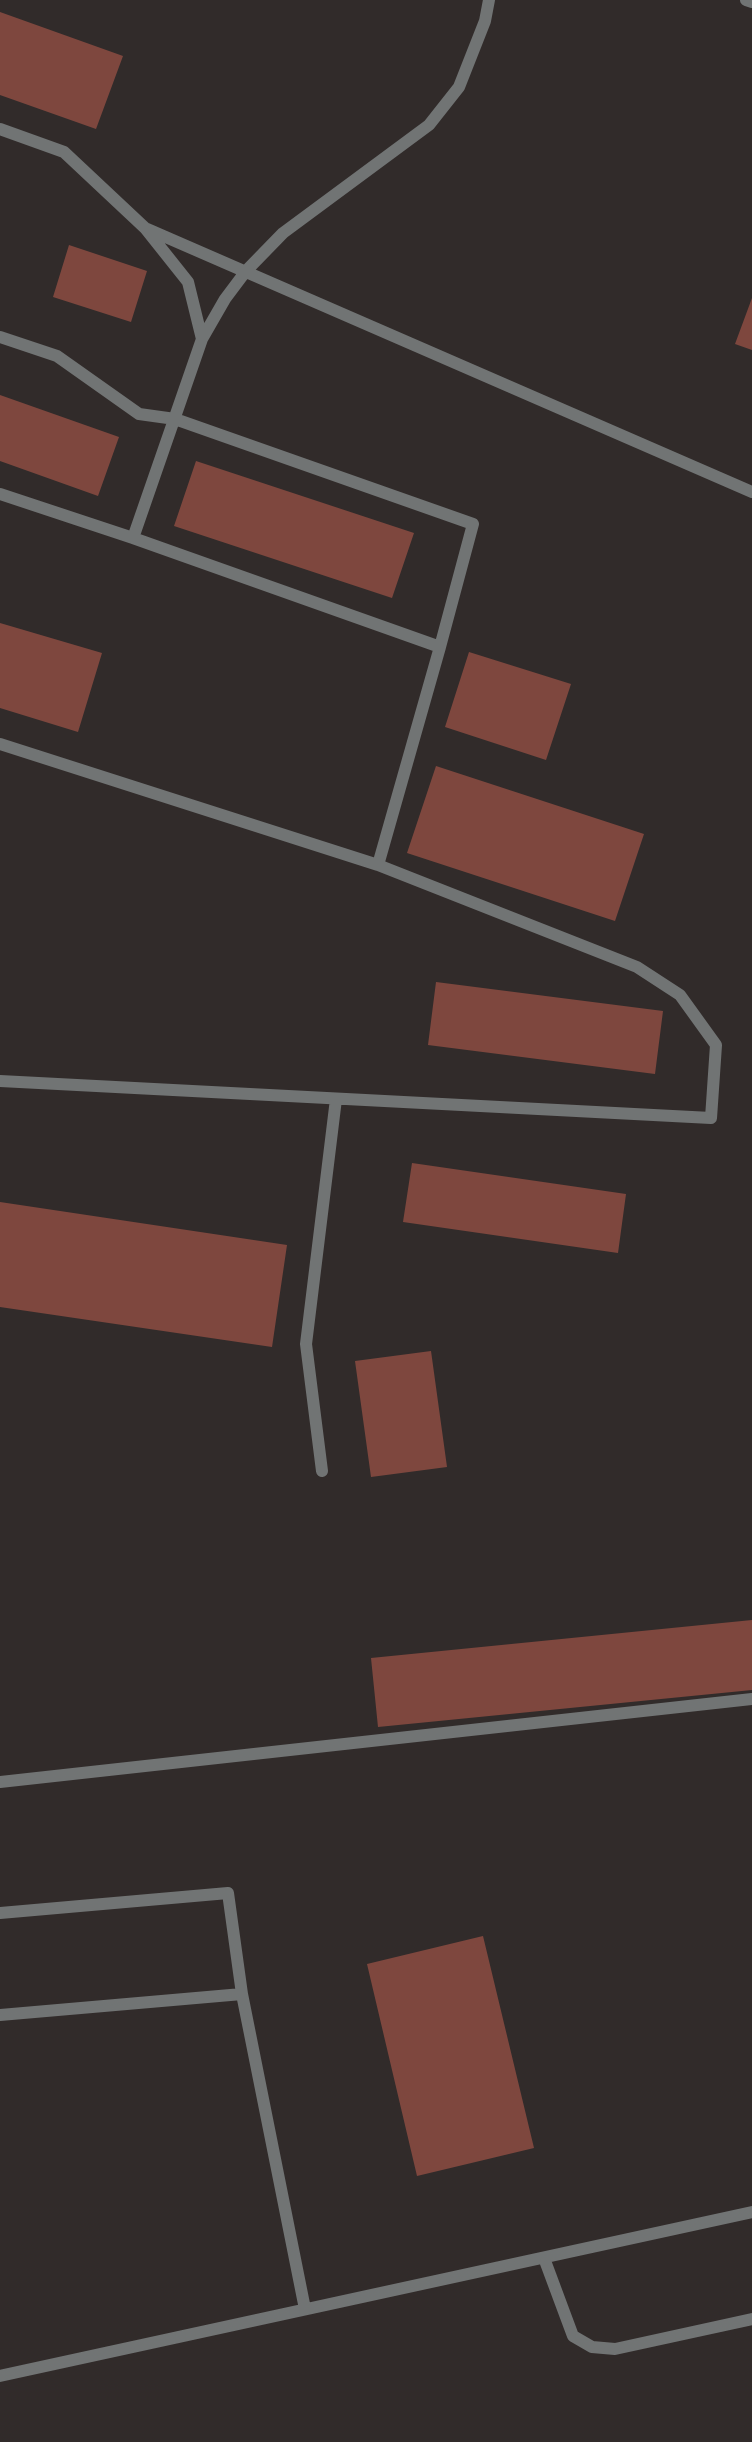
<!DOCTYPE html>
<html>
<head>
<meta charset="utf-8">
<style>
  body { margin:0 }
  canvas { display:block; background:#312b2a }
</style>
</head>
<body>
<canvas width="752" height="2442"></canvas>
<script>
const g = document.querySelector('canvas').getContext('2d');
g.lineJoin = 'round';
function paint(path, color) {
  g.fillStyle = color;
  g.fill(path, 'evenodd');
}
function toPath(rows) {
  const path = new Path2D();
  for (const r of rows) {
    path.moveTo(r[0], r[1]);
    for (let i = 2; i < r.length; i += 2) path.lineTo(r[i], r[i + 1]);
  }
  return path;
}
function stroke(path, color, width, dash) {
  g.strokeStyle = color;
  g.lineWidth = width;
  g.lineCap = dash ? 'butt' : 'round';
  g.setLineDash(dash || []);
  g.stroke(path);
}
paint(toPath([
  [0,12,123,56,96,129,0,95],
  [69,245,147,271,131,322,53,297],
  [752,298,752,350,735,344],
  [0,395,119,437,98,496,0,461],
  [196,461,414,533,392,598,174,526],
  [0,623,102,653,78,732,0,708],
  [469,652,571,684,546,760,445,727],
  [436,766,644,834,615,921,407,853],
  [436,982,663,1011,655,1074,428,1045],
  [412,1163,626,1194,618,1253,403,1222],
  [0,1202,287,1245,272,1347,0,1307],
  [431,1351,447,1467,371,1477,355,1361],
  [752,1620,752,1690,378,1727,371,1658],
  [483,1936,534,2148,417,2176,367,1964]
]), '#7e473e');
stroke(toPath([
  [746,0,752,2],
  [0,129,64,152,145,228,188,282,202,339,133,538,0,494],
  [145,228,752,492],
  [0,337,57,356,139,414,175,419,473,524,440,647],
  [202,339,225,299,246,271,283,233,429,125,459,87,485,21,489,0],
  [133,538,440,647,378,865],
  [0,744,378,865,637,967,680,995,716,1045,711,1118,0,1081],
  [322,1471,306,1344,336,1099],
  [0,1782,752,1699],
  [0,1913,228,1893,242,1994],
  [0,2015,242,1994,305,2309],
  [544,2258,573,2336,592,2347,615,2349,752,2319],
  [0,2376,752,2212]
]), '#717474', 12);
</script>
</body>
</html>
